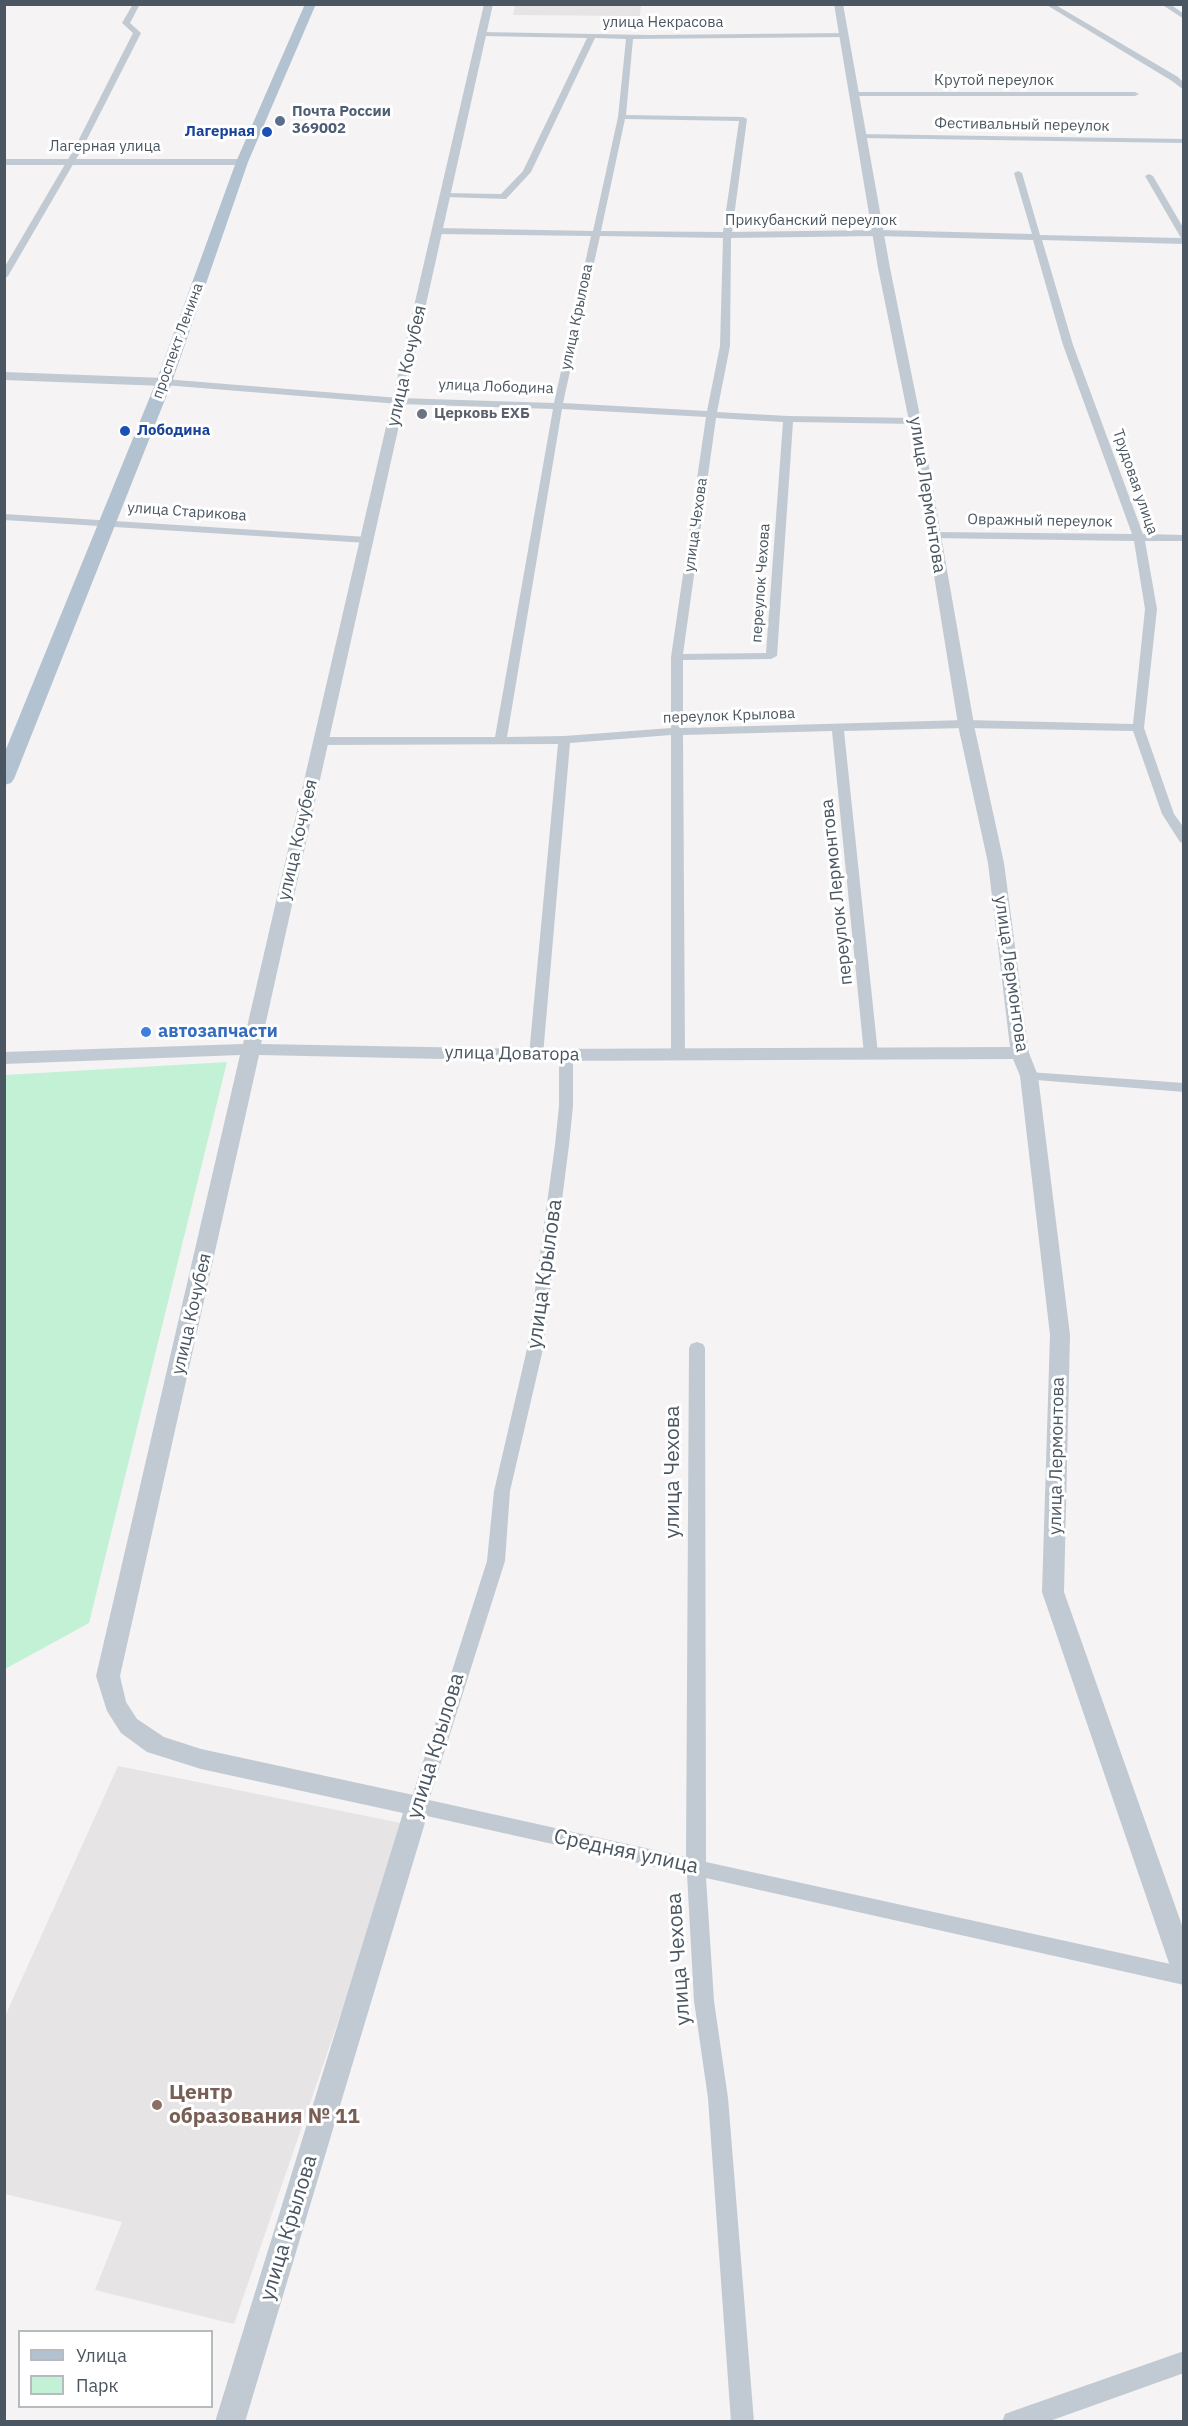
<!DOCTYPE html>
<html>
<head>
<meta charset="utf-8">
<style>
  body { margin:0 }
  #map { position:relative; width:1188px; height:2426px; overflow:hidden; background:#f5f3f3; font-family:"IBM Plex Sans",sans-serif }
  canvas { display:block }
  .frame { position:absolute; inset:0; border:6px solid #4a5661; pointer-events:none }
  .legend { position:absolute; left:18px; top:2330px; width:195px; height:78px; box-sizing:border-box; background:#fff; border:2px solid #b7bbc0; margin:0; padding:8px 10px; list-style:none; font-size:18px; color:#4a5661 }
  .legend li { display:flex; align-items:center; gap:12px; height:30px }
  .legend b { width:30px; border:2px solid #b7bbc0 }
</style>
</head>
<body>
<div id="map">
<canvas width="1188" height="2426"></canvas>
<div class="frame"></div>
<ul class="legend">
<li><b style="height:8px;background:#b3c2d1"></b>Улица</li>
<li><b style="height:16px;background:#c3f1d5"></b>Парк</li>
</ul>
</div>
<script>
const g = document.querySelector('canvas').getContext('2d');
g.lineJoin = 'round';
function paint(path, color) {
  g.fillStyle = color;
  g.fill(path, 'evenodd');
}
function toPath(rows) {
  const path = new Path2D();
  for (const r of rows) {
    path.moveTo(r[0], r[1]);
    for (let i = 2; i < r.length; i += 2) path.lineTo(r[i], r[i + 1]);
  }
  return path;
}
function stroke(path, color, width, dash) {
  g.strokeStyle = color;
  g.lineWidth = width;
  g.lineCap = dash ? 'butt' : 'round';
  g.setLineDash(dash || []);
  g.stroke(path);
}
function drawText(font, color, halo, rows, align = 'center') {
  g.font = font + ' "IBM Plex Sans",sans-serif';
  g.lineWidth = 6;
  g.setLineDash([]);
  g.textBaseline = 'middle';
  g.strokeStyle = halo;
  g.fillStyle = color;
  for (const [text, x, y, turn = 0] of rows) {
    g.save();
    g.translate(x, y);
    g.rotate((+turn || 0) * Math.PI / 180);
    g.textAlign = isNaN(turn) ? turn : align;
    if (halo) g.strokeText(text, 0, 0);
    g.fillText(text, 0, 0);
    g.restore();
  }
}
paint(toPath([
  [515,4,641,5,640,16,513,15],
  [118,1766,406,1824,234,2324,95,2290,122,2222,5,2194,5,2016]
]), '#e6e4e5');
paint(toPath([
  [227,1062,89,1623,5,1669,5,1075]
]), '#c3f1d5');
paint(toPath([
  [133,4,140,4,130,23,141,33,82,149,8,276,4,279,4,268,74,149,133,33,122,23,133,4],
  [1045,4,1054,4,1178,77,1184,83,1184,90,1172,81,1045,4],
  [1161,4,1170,4,1184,14,1184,19,1161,4],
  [480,32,650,35,846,33,843,37,633,39,626,115,743,117,747,119,732,232,878,230,1032,234,1014,173,1018,171,1022,173,1040,235,1181,238,1145,176,1149,174,1153,176,1184,229,1184,244,1042,240,1073,345,1143,534,1184,535,1184,541,1145,541,1157,609,1144,728,1174,814,1184,828,1184,843,1180,842,1162,814,1133,731,965,728,844,731,878,1054,876,1057,866,1057,864,1054,832,731,683,735,685,1055,678,1059,671,1055,671,735,570,743,543,1055,536,1059,529,1055,558,744,321,745,315,741,321,737,495,737,553,409,399,404,164,385,159,382,164,379,399,398,554,403,591,236,438,234,434,231,438,228,593,231,618,117,626,39,595,38,531,172,506,199,446,197,442,195,443,193,501,194,523,171,587,38,483,36,480,32],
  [625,119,739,121,723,232,601,231,625,119],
  [600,236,723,238,720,346,707,411,563,403,600,236],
  [878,236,1033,240,1063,345,1132,534,932,532,927,535,932,538,1134,541,1145,609,1133,724,965,720,683,728,683,660,771,659,777,656,793,422,915,424,920,421,915,418,788,416,717,412,730,346,731,238,878,236],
  [562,409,706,417,671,657,671,728,564,736,507,737,562,409],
  [716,418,783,422,766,653,683,654,716,418],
  [853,92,1135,92,1139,94,1135,96,850,96,850,92,853,92],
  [858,134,1184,139,1184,143,861,138,858,138,858,134],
  [4,514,367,537,372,540,367,543,4,520,4,514],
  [566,1051,573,1055,573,1106,569,1145,543,1349,510,1491,505,1561,429,1800,686,1857,689,1348,691,1344,697,1342,703,1344,705,1348,706,1862,1184,1967,1184,1985,706,1878,714,2001,728,2098,754,2422,731,2422,708,2098,694,2001,687,1874,418,1814,411,1812,409,1806,487,1561,494,1491,527,1349,555,1145,559,1106,559,1055,566,1051],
  [1029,1072,1184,1083,1184,1092,1024,1079,1022,1076,1024,1073,1029,1072],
  [1184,2351,1184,2373,1047,2422,1002,2422,1005,2414,1013,2411,1184,2351]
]), '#c1cad2');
paint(toPath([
  [484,4,493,4,261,1044,536,1049,1010,1047,988,863,959,730,909,421,878,268,834,4,843,4,890,268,921,421,975,730,1004,863,1029,1053,1038,1076,1070,1335,1064,1592,1184,1931,1184,1980,1175,1977,1171,1969,1042,1592,1050,1335,1020,1076,1013,1059,536,1061,259,1055,120,1676,126,1702,137,1719,164,1737,201,1749,418,1796,427,1799,430,1806,245,2422,215,2422,403,1813,201,1769,147,1752,121,1733,107,1711,96,1676,240,1055,4,1064,4,1052,243,1044,484,4],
  [4,159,242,159,247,162,242,165,4,165,4,159],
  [4,372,164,378,170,382,164,386,4,380,4,372]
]), '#c1cad2');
paint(toPath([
  [305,4,316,4,248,162,172,382,14,779,11,783,4,785,4,754,156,382,236,162,305,4]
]), '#b3c2d1');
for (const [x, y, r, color] of [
  [280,121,6,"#5c6f8a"],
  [267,132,6,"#1a4fb4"],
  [422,414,6,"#6b7280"],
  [125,431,6,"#1a4fb4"],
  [146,1032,6,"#3f7fe0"],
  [157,2105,6,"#8d6e63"]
]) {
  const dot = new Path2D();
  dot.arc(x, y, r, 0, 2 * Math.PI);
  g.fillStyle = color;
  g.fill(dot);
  stroke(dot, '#fff', 2);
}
drawText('15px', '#4a5661', '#fff', [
  ["улица Некрасова",663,23],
  ["Крутой переулок",994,81],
  ["Фестивальный переулок",1022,125,1],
  ["Лагерная улица",105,147],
  ["Прикубанский переулок",811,221],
  ["улица Крылова",577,317,-78],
  ["проспект Ленина",178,341,-70],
  ["улица Лободина",496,387,2],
  ["Трудовая улица",1135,482,71],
  ["улица Старикова",187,512,4],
  ["Овражный переулок",1040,521,1],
  ["улица Чехова",696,525,-82],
  ["переулок Чехова",761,583,-86],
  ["переулок Крылова",729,716,-2]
]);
drawText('bold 15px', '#4e5e75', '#fff', [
  ["Почта России",292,112],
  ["369002",292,129]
], 'left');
drawText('bold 15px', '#164399', '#fff', [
  ["Лагерная",255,132],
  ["Лободина",137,431,"left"]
], 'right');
drawText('bold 15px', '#5b616d', '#fff', [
  ["Церковь ЕХБ",434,414]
], 'left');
drawText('18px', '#4a5661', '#fff', [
  ["улица Кочубея",407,366,-77],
  ["улица Лермонтова",927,495,81],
  ["улица Кочубея",298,840,-77],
  ["переулок Лермонтова",837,892,-96],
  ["улица Лермонтова",1011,974,82],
  ["улица Доватора",512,1054,1],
  ["улица Кочубея",192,1314,-77],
  ["улица Лермонтова",1057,1456,-89]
]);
drawText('bold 18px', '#366cbe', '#fff', [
  ["автозапчасти",158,1032]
], 'left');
drawText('21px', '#4a5661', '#fff', [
  ["улица Крылова",545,1274,-82],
  ["улица Чехова",673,1472,-90],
  ["улица Крылова",436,1746,-73],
  ["Средняя улица",626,1852,12],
  ["улица Чехова",679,1959,-94],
  ["улица Крылова",289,2228,-73]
]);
drawText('bold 21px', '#785e54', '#fff', [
  ["Центр",169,2093],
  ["образования № 11",169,2117]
], 'left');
</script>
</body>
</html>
